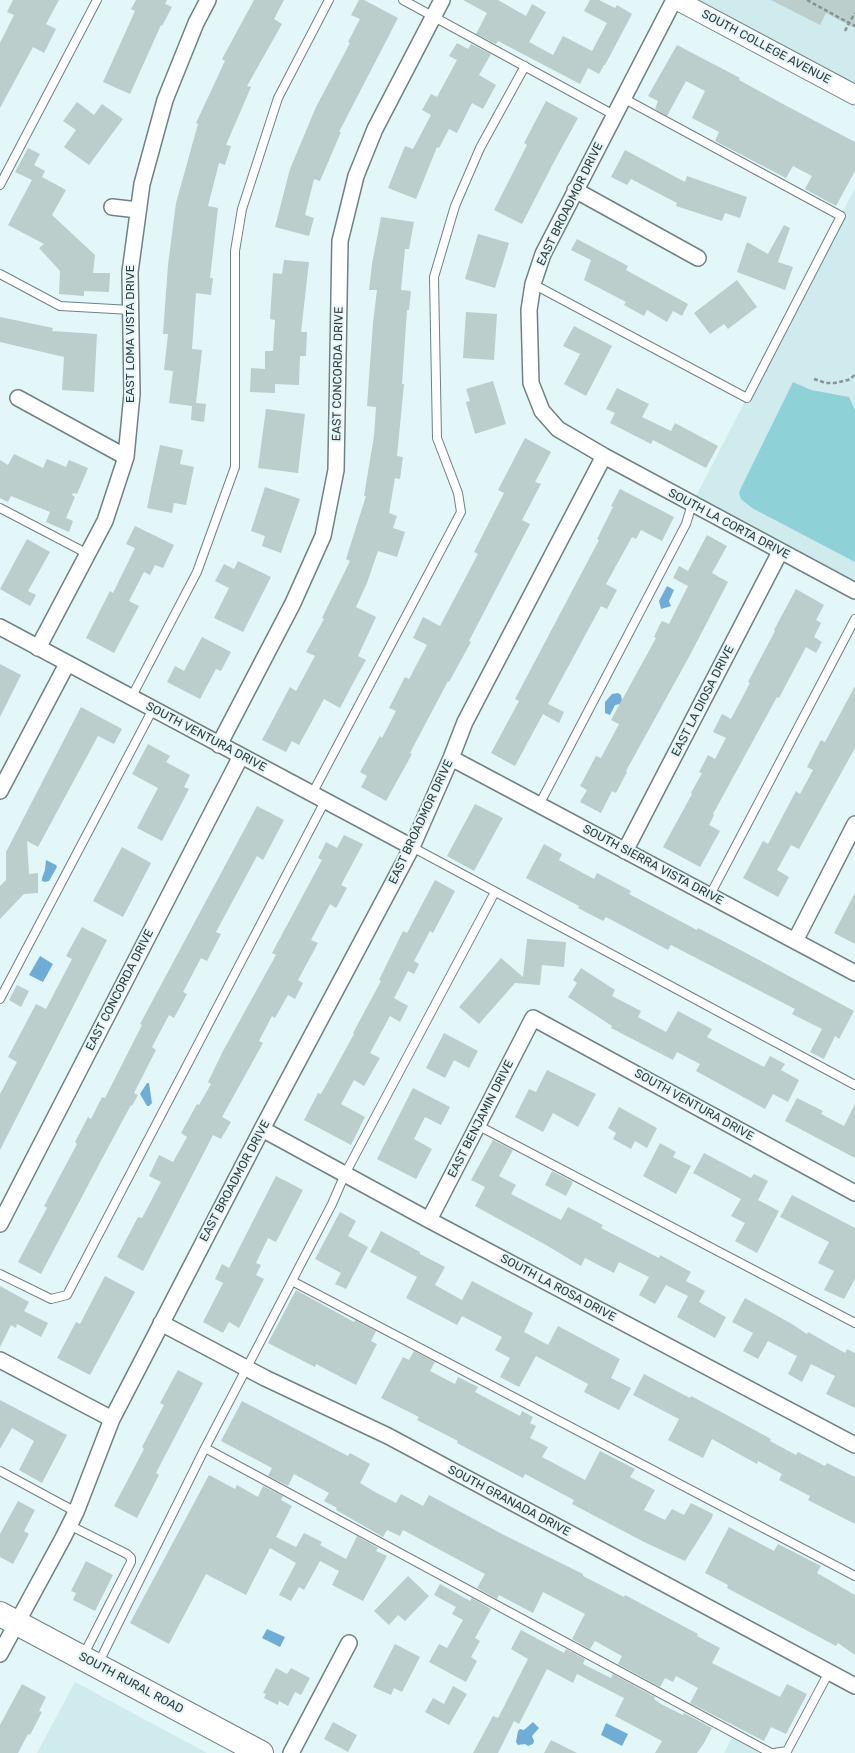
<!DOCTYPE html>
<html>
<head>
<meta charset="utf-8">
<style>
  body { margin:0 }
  canvas { display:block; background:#e3f6f8 }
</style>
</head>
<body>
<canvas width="855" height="1753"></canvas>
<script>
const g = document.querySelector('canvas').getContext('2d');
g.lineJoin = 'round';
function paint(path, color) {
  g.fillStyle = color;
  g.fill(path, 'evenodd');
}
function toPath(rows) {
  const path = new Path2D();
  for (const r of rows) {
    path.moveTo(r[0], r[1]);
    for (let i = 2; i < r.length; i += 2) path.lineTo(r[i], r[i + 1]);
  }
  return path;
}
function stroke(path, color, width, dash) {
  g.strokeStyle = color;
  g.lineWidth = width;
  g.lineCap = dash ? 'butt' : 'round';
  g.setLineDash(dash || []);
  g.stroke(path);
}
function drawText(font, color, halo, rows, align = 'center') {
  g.font = font + ' Rubik,sans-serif';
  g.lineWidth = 4;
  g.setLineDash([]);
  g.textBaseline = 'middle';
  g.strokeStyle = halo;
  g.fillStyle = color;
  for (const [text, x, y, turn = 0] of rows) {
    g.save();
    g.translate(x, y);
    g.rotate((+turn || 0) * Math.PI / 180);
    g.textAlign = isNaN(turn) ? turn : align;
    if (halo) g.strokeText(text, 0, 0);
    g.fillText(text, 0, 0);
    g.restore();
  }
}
paint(toPath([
  [677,0,855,0,855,95],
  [855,188,855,591,692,504],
  [75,1682,207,1753,37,1753],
  [732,1738,760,1753,724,1753]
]), '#cfebed');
paint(toPath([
  [793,382,811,390,849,397,855,410,855,562,752,508,741,499,739,493,741,488]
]), '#8ed2d8');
paint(toPath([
  [667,586,674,590,669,601,671,606,661,609,659,601],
  [618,693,621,695,622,700,620,704,615,705,610,715,605,713,605,702,612,694],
  [46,860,56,865,57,867,49,881,45,882,42,881,42,878,45,870],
  [40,956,53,964,43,982,29,975],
  [149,1083,152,1103,149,1106,147,1106,140,1094,147,1083],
  [267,1629,285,1637,280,1647,262,1638],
  [533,1722,539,1728,532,1736,534,1741,533,1744,528,1746,525,1744,518,1745,516,1742,518,1731,520,1729,524,1730],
  [606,1723,628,1734,622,1746,601,1735]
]), '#70add6');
paint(toPath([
  [13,0,59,0,46,24,56,29,44,53,33,47,0,108,0,43,14,15,7,12],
  [136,0,167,0,165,4,172,7,162,26,161,25,130,94,103,82,135,11,131,9],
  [254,0,284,0,274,19,282,24,247,86,251,87,226,145,231,146,225,165,219,163,208,206,218,208,210,278,213,278,211,295,196,293,192,349,202,350,196,403,206,404,204,422,191,420,192,406,169,403,173,371,164,370,168,334,163,334,168,265,176,203,198,124,196,123,225,61,222,59],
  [359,0,364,0,398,18,339,132,341,132,320,181,314,179,305,215,314,218,309,236,275,227,290,169,316,107,350,43,348,42,360,19,351,15],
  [463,0,498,0,526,16,532,4,546,12,529,42,553,55,563,36,592,51,607,23,584,11,590,0,599,0,615,8,617,5,632,14,605,65,604,65,599,74,588,68,580,84,498,41,496,44,476,34,487,13],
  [771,0,855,0,855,28,826,13,820,25],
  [457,43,468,49,471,44,491,54,479,75,496,85,483,109,472,103,457,133,449,129,439,148,437,147,416,199,388,188,405,146,413,149,431,115,422,110,431,94,437,97,457,60,449,56],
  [677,45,740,78,739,80,781,103,855,142,855,171,836,206,805,189,812,176,793,166,786,178,715,141,719,132,692,118,705,91,686,81,667,116,655,109,658,101,648,96],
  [546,101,578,118,555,160,522,224,494,210,527,145,524,143],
  [77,102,94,115,102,104,123,119,89,165,64,147,76,130,63,121],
  [28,148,40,154,34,165,45,171,42,177,66,190,52,215,95,255,93,273,110,273,109,292,84,291,84,296,59,294,60,271,39,248,44,244,8,225,32,180,15,172],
  [625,150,685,182,687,176,747,197,740,218,725,213,722,221,676,206,677,203,631,179,627,185,611,177],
  [381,217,414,222,409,249,405,249,401,290,411,291,409,310,407,310,402,384,404,384,397,456,403,457,400,479,395,478,389,513,397,516,393,528,405,532,397,557,378,551,367,583,356,607,376,617,358,656,366,660,358,674,340,708,324,699,299,745,292,741,286,752,262,740,290,687,296,691,315,656,306,652,324,619,322,618,350,561,346,559,366,496,364,496,374,436,376,407,367,406,373,323,377,290,369,290,372,264],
  [784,225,790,228,778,262,793,267,785,290,737,272,747,242,768,254],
  [478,234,509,243,495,288,465,279],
  [577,239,628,266,626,270,688,304,682,316,673,311,667,322,647,310,644,316,624,305,626,302,584,280,591,260,571,250],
  [284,260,309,262,301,332,307,332,306,356,300,356,299,385,275,384,275,393,250,392,251,368,265,369,265,351,273,351,275,320,270,319,273,273,282,274],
  [737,280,757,307,728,329,724,324,710,334,694,313],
  [466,312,497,314,494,360,463,358],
  [0,317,53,328,52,331,97,334,94,392,62,390,64,357,0,342],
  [574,326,612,346,586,396,564,384,580,354,563,346],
  [493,381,506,424,475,434,466,402,470,401,466,389],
  [617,388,649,404,642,417,671,431,675,423,718,446,706,468,653,440,651,444,610,423,615,413,606,409],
  [266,409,305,414,298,473,258,468],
  [525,438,551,452,535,482,541,484,522,520,530,524,469,641,471,642,449,682,448,681,410,753,412,754,386,801,361,787,367,776,360,772,380,736,382,738,396,711,389,708,405,677,409,679,427,645,413,638,423,617,440,626,478,554,474,552,504,493,498,490],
  [160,445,183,450,180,464,194,467,186,505,174,503,172,513,147,508],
  [14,454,43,468,47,459,66,467,69,460,88,468,77,494,73,493,72,495,75,497,66,518,73,521,69,532,46,522,50,512,11,496,8,502,0,498,0,460,8,465],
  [265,487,300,499,281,553,262,546,265,536,251,531],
  [620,489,674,517,662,541,641,530,636,539,632,537,606,584,617,590,607,609,601,606,548,704,564,712,559,723,543,714,515,766,491,753,519,701,515,699,599,540,597,539,613,507,611,506],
  [135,526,174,545,163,568,155,565,150,575,144,572,129,601,139,606,114,653,86,638,110,591,113,593,135,548,126,544],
  [707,535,727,546,712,573,728,582,690,655,626,771,627,772,616,793,612,791,601,813,580,802,587,790,580,786,596,756,601,758,619,724,611,720,656,638,654,637,660,624,662,621,669,624,688,586,673,578,679,566,688,571],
  [27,539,50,552,28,591,36,595,30,606,0,589],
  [238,561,271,577,243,632,214,618,229,588,215,581,224,564,234,569],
  [796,589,824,605,816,620,821,623,814,637,822,642,816,653,806,647,779,698,777,697,748,750,713,814,714,815,709,825,720,831,700,867,663,847,692,794,691,793,702,773,699,772,708,755,715,759,726,738,713,732,722,714,731,719,750,683,748,682,775,631,774,630],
  [202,637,231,652,221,671,216,669,200,699,167,682,175,666,184,671],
  [0,664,21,675,0,717],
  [855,686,855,748,799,849,791,845,777,870,789,877,778,897,743,878,763,841,768,844,796,791,800,794,813,770,807,767,821,740,825,742],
  [81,707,122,729,114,744,98,736,38,847,27,841,29,874,38,873,38,893,24,894,0,919,0,886,6,880,6,852],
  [148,744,170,756,166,762,190,775,184,787,189,789,162,841,137,828,158,788,132,774],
  [475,804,503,818,474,871,447,856],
  [257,806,284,820,263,860,257,856,216,932,221,934,207,961,201,958,183,992,187,994,174,1018,169,1015,152,1047,156,1050,134,1093,138,1095,132,1106,131,1105,103,1157,41,1274,18,1262,47,1208,44,1206,77,1144,75,1142,88,1117,91,1119,102,1097,105,1098,142,1025,140,1024],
  [344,835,363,844,341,885,347,888,336,908,330,904,311,940,318,943,298,980,303,983,295,999,288,995,275,1018,272,1016,259,1041,263,1043,222,1117,231,1122,221,1139,213,1135,143,1271,117,1257,138,1217,142,1218,161,1182,149,1176,159,1155,173,1162,187,1137,181,1133,197,1104,199,1105,211,1084,208,1082,223,1051,276,955,272,953,322,860,318,858,326,842,337,848],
  [544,844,562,854,559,860,594,879,597,873,631,891,629,894,697,930,698,928,746,953,854,1011,839,1039,835,1036,824,1059,810,1052,822,1029,792,1014,795,1009,671,945,668,950,606,917,603,921,578,908,579,906,526,878],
  [122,847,151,863,123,917,93,901],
  [435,880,455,891,433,933,430,931,414,961,419,964,414,974,408,971,394,998,408,1006,400,1022,390,1016,370,1053,380,1058,364,1086,354,1080,341,1104,365,1117,351,1145,304,1120,318,1093,321,1094,354,1034,353,1033,381,981,379,980,403,931,407,933],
  [855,893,855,944,834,933],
  [82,927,107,940,0,1150,0,1094,17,1062,8,1057,36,1004,46,1009,72,959,66,956],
  [527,939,566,942,564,967,542,965,540,985,515,983,479,1024,459,1007,501,958,523,977],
  [581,968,615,990,612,996,641,1011,638,1017,666,1032,678,1011,712,1029,707,1037,764,1067,770,1056,785,1064,781,1070,799,1080,788,1102,773,1094,765,1109,696,1071,700,1064,677,1052,673,1060,611,1028,612,1026,568,997,577,983,573,980],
  [17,985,29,991,21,1007,9,1000],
  [444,1033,478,1051,469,1068,454,1060,445,1078,426,1068],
  [547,1070,596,1094,578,1127,553,1113,543,1132,515,1117,529,1089,536,1092],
  [413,1088,450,1107,441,1125,425,1117,414,1139,432,1149,416,1179,377,1159],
  [797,1098,823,1111,821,1114,844,1126,855,1104,855,1158,785,1121],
  [619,1107,657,1128,647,1148,635,1141,631,1149,613,1139,616,1133,608,1128],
  [493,1140,513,1150,499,1176,516,1185,511,1194,561,1220,568,1207,603,1225,601,1228,659,1258,660,1255,691,1272,686,1281,705,1291,699,1302,726,1317,715,1338,677,1317,688,1296,666,1285,655,1304,639,1295,649,1277,619,1262,614,1273,585,1258,581,1266,546,1245,475,1206,485,1187,471,1180],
  [660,1143,676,1152,673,1157,691,1166,676,1194,643,1176],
  [704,1153,751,1178,754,1174,768,1181,758,1200,779,1211,757,1253,735,1241,745,1223,731,1216,741,1199,693,1173],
  [552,1171,573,1182,566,1196,545,1185],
  [276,1176,303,1190,276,1242,268,1238,256,1263,261,1265,256,1275,264,1279,239,1328,229,1322,223,1333,203,1322,223,1283,215,1279,222,1264,229,1268],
  [792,1195,855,1228,855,1279,844,1299,824,1290,834,1271,818,1263,829,1242,780,1217],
  [340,1212,356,1221,348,1236,368,1247,346,1289,335,1284,341,1273,315,1259],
  [381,1231,420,1252,420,1254,445,1267,435,1285,462,1300,472,1281,533,1313,524,1332,548,1345,558,1326,620,1359,611,1378,631,1388,619,1410,584,1392,588,1384,536,1356,519,1387,500,1377,510,1358,495,1350,502,1337,462,1316,457,1325,406,1298,417,1277,370,1252],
  [105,1276,135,1292,90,1375,57,1358,76,1322,80,1324],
  [0,1286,29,1302,24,1311,48,1323,41,1337,17,1324,16,1328,11,1325,0,1347],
  [296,1290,354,1322,355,1320,376,1331,371,1341,377,1344,356,1385,316,1364,315,1367,268,1343],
  [745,1298,792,1324,807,1334,808,1332,845,1353,847,1349,855,1353,855,1408,826,1394,835,1376,811,1364,802,1382,788,1374,797,1356,768,1341,758,1359,743,1351,753,1333,732,1322],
  [414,1351,435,1362,430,1371,455,1384,458,1377,478,1387,475,1392,520,1416,522,1411,533,1417,530,1423,536,1426,530,1438,548,1447,542,1457,585,1480,600,1451,635,1469,630,1477,655,1490,644,1510,665,1520,672,1509,684,1515,691,1503,713,1514,712,1518,685,1561,644,1542,572,1504,574,1500,525,1474,523,1478,457,1443,458,1441,417,1420,419,1417,381,1398,403,1357,409,1360],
  [178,1370,203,1383,156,1473,159,1475,137,1518,114,1506,144,1449,142,1447,164,1405,160,1403],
  [644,1374,690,1398,691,1396,725,1414,771,1439,770,1441,796,1455,798,1452,825,1466,827,1463,855,1477,855,1524,808,1500,810,1496,779,1480,782,1474,758,1461,757,1464,712,1439,703,1458,668,1440,679,1419,633,1395],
  [0,1400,67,1435,42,1483,19,1470,34,1441,12,1428,0,1449],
  [242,1401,348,1456,350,1453,370,1464,360,1483,375,1492,396,1503,401,1494,423,1506,429,1495,504,1535,583,1574,583,1576,624,1597,625,1595,698,1634,697,1636,720,1648,712,1663,780,1697,787,1684,807,1694,786,1734,771,1727,764,1741,690,1703,698,1688,676,1676,673,1682,665,1678,660,1687,618,1664,622,1656,595,1641,590,1649,572,1639,585,1614,543,1592,533,1613,499,1595,497,1599,477,1588,485,1574,403,1530,400,1536,387,1530,383,1537,336,1510,337,1508,324,1501,329,1493,294,1474,288,1486,268,1476,272,1468,221,1441],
  [209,1475,235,1489,237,1485,258,1497,263,1486,283,1496,281,1500,292,1506,276,1537,296,1547,304,1533,322,1542,320,1545,346,1559,357,1536,378,1548,376,1551,387,1556,363,1601,332,1585,339,1571,320,1561,304,1590,299,1587,291,1601,279,1595,296,1563,270,1548,246,1595,206,1574,169,1644,130,1623],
  [18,1501,35,1510,24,1531,29,1534,13,1564,0,1557,0,1534],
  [729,1527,774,1551,778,1544,821,1566,817,1573,855,1595,855,1655,838,1643,836,1646,727,1588,728,1585,705,1573],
  [86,1561,113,1575,95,1611,73,1600,76,1593,71,1591],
  [408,1576,429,1596,405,1621,398,1615,389,1625,374,1611],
  [440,1584,470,1601,472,1598,491,1609,475,1638,480,1641,471,1657,477,1661,466,1682,429,1662,439,1644,447,1648,463,1620,452,1614,456,1607,434,1595],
  [521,1630,564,1653,566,1649,585,1659,583,1664,611,1678,613,1674,655,1697,654,1699,661,1704,683,1715,684,1713,712,1728,704,1743,697,1753,655,1753,662,1741,615,1716,624,1698,577,1674,573,1683,547,1669,519,1724,514,1721,498,1753,473,1753,493,1716,498,1718,528,1659,511,1649],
  [395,1644,420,1657,402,1692,394,1688,391,1695,373,1687],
  [276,1668,287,1674,291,1668,310,1678,301,1695,295,1692,288,1706,279,1701,278,1705,264,1698,266,1694,263,1693],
  [22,1684,46,1697,39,1711,42,1712,30,1735,28,1734,18,1753,0,1753,0,1725],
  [453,1686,467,1694,449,1725,425,1712,433,1698,444,1704],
  [333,1722,357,1735,348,1752,324,1739],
  [551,1740,577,1753,544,1753]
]), '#bbcecb');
const service = toPath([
  [403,0,614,115],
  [0,185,97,0],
  [0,274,60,306,131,310],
  [533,284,747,398,841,216,623,98],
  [0,508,88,554],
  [131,698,197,572,235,467,235,251,242,209,278,98,329,0],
  [312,794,461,512,458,493,437,438,434,277,455,206,480,148,525,66],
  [539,805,686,524,692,504],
  [412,847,855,1085],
  [495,892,345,1174,332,1204,205,1448,771,1753],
  [710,895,855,619],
  [0,999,153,709],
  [477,1125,855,1323],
  [0,1274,51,1299,67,1295,325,801],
  [292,1281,855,1576],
  [0,1471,76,1512],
  [69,1525,127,1554,131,1558,131,1562,83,1656],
  [98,1664,205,1448],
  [774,1753,787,1751,829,1672]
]);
const minor = toPath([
  [674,0,543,254,533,284,529,310,531,383,542,411,558,429,604,456,855,591],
  [575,190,698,258],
  [112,207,138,210],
  [18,398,126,457],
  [0,627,412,847],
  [38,648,105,521,126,457,132,394,130,272,142,184,165,100,196,23,208,0],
  [219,745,293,603,323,536,336,470,340,241,356,176,375,129,442,0],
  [451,758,855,973],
  [0,791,67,664],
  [625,851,780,552],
  [795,941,855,824],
  [262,1129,429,1220,855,1445],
  [429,1220,533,1018,855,1193],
  [0,1224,241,756],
  [161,1323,265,1378,388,1436,855,1686],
  [0,1360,112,1419],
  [0,1654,63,1538,76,1512,112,1419,262,1129,412,847,451,758,465,722,604,456],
  [291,1753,349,1643]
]);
const tertiary = toPath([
  [677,0,855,95]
]);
const primary = toPath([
  [0,1614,261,1753]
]);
stroke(service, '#708283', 10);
stroke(minor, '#708283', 18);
stroke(tertiary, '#708283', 21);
stroke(primary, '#708283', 26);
stroke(toPath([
  [807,0,849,23,855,13],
  [845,31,849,23,855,26],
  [814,379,826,383,835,383,848,380,855,375]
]), '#869394', 2.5, [4, 2.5]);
stroke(service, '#fff', 8);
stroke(minor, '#fff', 15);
stroke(tertiary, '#fff', 19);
stroke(primary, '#fff', 24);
drawText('12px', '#363d3e', '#e3f6f8', [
  ["SOUTH COLLEGE AVENUE",766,47,28],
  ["EAST BROADMOR DRIVE",570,204,-64],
  ["EAST LOMA VISTA DRIVE",131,334,-90],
  ["EAST CONCORDA DRIVE",338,374,-89],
  ["SOUTH LA CORTA DRIVE",729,524,28],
  ["EAST LA DIOSA DRIVE",703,701,-63],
  ["SOUTH VENTURA DRIVE",206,737,28],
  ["EAST BROADMOR DRIVE",421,822,-65],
  ["SOUTH SIERRA VISTA DRIVE",653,865,28],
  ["EAST CONCORDA DRIVE",120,990,-63],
  ["SOUTH VENTURA DRIVE",694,1105,29],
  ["EAST BENJAMIN DRIVE",481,1119,-63],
  ["EAST BROADMOR DRIVE",235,1181,-62],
  ["SOUTH LA ROSA DRIVE",558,1288,28],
  ["SOUTH GRANADA DRIVE",509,1501,28],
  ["SOUTH RURAL ROAD",131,1683,28]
]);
</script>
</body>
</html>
